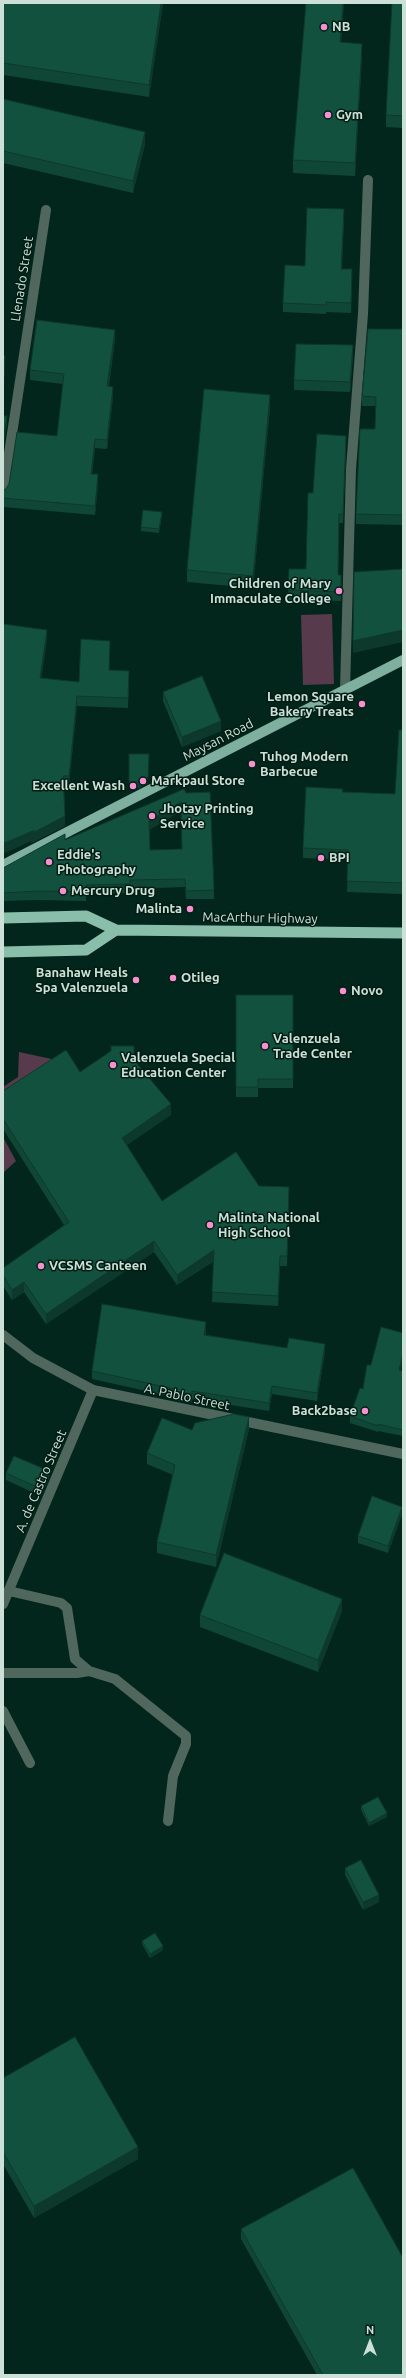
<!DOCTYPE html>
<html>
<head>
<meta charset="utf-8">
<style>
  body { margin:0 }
  #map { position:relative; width:406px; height:2378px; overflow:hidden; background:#03261c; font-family:Ubuntu,sans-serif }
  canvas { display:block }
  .frame { position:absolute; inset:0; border:4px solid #cde0d8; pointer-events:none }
  .north { position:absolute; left:350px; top:2322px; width:40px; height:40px; -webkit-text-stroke:3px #001d13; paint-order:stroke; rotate:0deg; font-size:11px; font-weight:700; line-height:16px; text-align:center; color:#cde0d8 }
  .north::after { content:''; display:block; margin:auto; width:14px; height:18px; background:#cde0d8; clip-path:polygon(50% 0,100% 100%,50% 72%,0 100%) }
</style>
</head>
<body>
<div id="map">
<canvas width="406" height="2378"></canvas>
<div class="frame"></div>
<div class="north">N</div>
</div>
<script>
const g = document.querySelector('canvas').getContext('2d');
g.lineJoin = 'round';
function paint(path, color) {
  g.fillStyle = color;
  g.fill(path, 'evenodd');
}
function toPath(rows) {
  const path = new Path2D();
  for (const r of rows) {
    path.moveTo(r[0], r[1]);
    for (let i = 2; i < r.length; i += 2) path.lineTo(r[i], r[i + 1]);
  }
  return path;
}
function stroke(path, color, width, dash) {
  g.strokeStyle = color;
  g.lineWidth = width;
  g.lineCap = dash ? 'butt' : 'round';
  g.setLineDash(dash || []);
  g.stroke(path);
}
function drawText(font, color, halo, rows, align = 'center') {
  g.font = font + ' Ubuntu,sans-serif';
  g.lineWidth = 3;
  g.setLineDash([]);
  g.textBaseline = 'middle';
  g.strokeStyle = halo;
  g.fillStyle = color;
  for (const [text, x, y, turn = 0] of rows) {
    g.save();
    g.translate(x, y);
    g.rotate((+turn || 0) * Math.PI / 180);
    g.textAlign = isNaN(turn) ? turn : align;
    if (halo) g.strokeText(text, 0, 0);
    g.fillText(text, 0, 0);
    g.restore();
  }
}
paint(toPath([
  [332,614,334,684,303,685,301,615],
  [19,1052,61,1061,3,1099,3,1087,18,1077],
  [3,1137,16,1161,3,1173]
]), '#573a4b');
stroke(toPath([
  [3,493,46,210],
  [345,690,351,469,363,314,368,180],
  [9,1591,61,1603,67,1608,75,1659,89,1671,115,1679,186,1736,186,1744,173,1776,168,1821],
  [3,1604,93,1390],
  [3,1673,77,1673,89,1671],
  [3,1711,30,1763]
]), '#50675e', 10);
stroke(toPath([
  [3,1335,33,1358,93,1390,403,1454]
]), '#50675e', 10);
stroke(toPath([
  [3,865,403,660]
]), '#7faf9e', 10);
stroke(toPath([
  [3,918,86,916,116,930,403,933],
  [3,952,86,950,116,930]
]), '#88beaa', 11);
paint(toPath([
  [3,3,163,3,149,97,3,75],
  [306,3,344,3,341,42,362,57,355,176,293,173,293,160],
  [403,3,403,128,386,127,386,115],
  [3,99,145,144,133,193,3,163],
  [344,218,342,269,352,278,351,313,326,312,326,314,283,312,283,303,305,266],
  [403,329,403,525,356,524,356,514,375,429,376,406,362,406,362,396],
  [115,340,109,386,113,397,107,449,95,448,92,474,98,484,95,515,3,507,3,489,5,490,57,436,63,384,30,380,30,370],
  [353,355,350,392,294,390,294,380],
  [270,407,253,588,187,582,187,570],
  [346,446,343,523,339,523,338,575,341,575,341,601,288,600,289,569,306,569,313,493],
  [162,515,159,533,141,531,141,527],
  [47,640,41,678,79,682,110,650,109,670,129,680,128,708,77,706,69,785,64,785,65,826,31,843,31,841,7,852],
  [163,692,221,731,182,747,163,701],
  [403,730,403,894,347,892,348,860,303,858,303,848,343,792,395,794],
  [129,754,148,783,139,788,129,788],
  [184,789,214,890,214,899,186,899,185,887,130,889,130,893,86,894,86,901,38,900,3,901,3,868,65,840],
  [181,811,182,849,150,850,149,830],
  [236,995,293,995,293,1088,258,1088,258,1097,236,1097],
  [134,1060,171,1115,127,1145,162,1201,259,1186,289,1197,287,1266,280,1266,278,1306,212,1302,214,1261,177,1285,154,1252,46,1324,24,1292,12,1300,3,1286,3,1275,64,1225,3,1129,3,1091],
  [206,1330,206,1335,287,1348,325,1352,317,1401,272,1394,269,1411,192,1399,192,1402,174,1400,174,1397,92,1379,92,1371],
  [403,1333,403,1360,400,1371,403,1371,403,1436,378,1431,378,1432,350,1423,350,1416,363,1389,371,1365],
  [249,1429,216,1567,157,1553,157,1542,173,1475,147,1464,147,1453,192,1430],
  [6,1473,49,1478,41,1496,6,1480],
  [402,1514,388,1553,358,1543,358,1536],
  [342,1611,318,1672,200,1627,200,1615],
  [361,1806,387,1817,369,1826,361,1810],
  [345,1868,379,1902,363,1910,345,1875],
  [142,1941,163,1950,150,1958,142,1944],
  [3,2078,138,2159,34,2218,3,2164],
  [241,2229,403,2375,317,2375,241,2239]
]), '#104636');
paint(toPath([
  [161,3,163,3,149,97,149,85],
  [343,3,344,3,340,55,340,42],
  [362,44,362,57,355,176,355,163],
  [145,132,145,144,133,193,133,181],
  [115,330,115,340,107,396,107,386],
  [353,345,353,355,350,392,350,382],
  [5,356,5,365,4,385,4,376],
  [113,387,113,397,107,449,107,440],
  [270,395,270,407,253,588,253,576],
  [7,416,7,425,3,450,3,440],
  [346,436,346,446,343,523,343,514],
  [95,439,95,448,91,483,91,474],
  [98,474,98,484,95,515,95,506],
  [47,630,47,640,40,688,40,678],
  [403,630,403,642,353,653,353,641],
  [77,696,77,706,69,785,69,776],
  [221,721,221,731,182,747,182,737],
  [149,754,148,783,139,788,139,782],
  [181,802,181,811,149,830,149,821],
  [65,816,65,826,31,843,31,841,7,852,3,853,3,843],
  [171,1104,171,1115,122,1148,122,1138],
  [154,1241,154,1252,46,1324,46,1314],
  [214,1250,214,1260,177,1285,177,1275],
  [280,1256,280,1266,278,1306,278,1296],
  [24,1282,24,1292,12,1300,12,1290],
  [206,1322,206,1330,204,1343,204,1335],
  [325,1344,325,1352,317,1401,317,1393],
  [403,1353,403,1360,399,1377,399,1370],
  [272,1386,272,1394,269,1411,269,1403],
  [249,1417,249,1429,216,1567,216,1555],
  [49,1471,49,1478,41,1496,41,1489],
  [402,1507,402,1514,388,1553,388,1546],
  [342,1599,342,1611,318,1672,318,1660],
  [387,1813,387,1817,369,1826,369,1823],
  [379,1895,379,1902,363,1910,363,1902],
  [163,1946,163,1950,150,1958,150,1954],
  [138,2147,138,2159,34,2218,34,2206]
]), '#0d392c');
const building = toPath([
  [3,3,161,3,149,85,3,63,3,3],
  [306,3,343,3,340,42,362,44,355,163,293,160,306,3],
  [392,3,403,3,403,116,386,115,392,3],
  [3,99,145,132,133,181,3,151,3,99],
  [307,208,344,209,341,269,352,269,351,303,326,302,326,305,283,303,285,265,305,266,307,208],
  [37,320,115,330,107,386,113,387,107,440,95,439,91,474,98,474,95,506,3,498,3,489,5,490,9,484,17,432,57,436,64,374,30,370,37,320],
  [368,329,403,329,403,515,356,514,360,429,375,429,376,397,362,396,368,329],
  [296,344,353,345,350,382,294,380,296,344],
  [3,355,5,356,4,376,3,376,3,355],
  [204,389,270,395,253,576,187,570,204,389],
  [3,416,7,416,3,440,3,416],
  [317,434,346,436,343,514,339,514,338,575,341,575,341,592,288,590,289,569,306,569,308,493,313,493,317,434],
  [143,510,162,512,159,529,141,527,143,510],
  [403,569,403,630,353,641,354,572,403,569],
  [3,624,47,630,40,678,79,682,81,639,110,641,109,670,129,671,128,698,77,696,69,776,63,776,65,816,31,834,35,830,7,842,3,843,3,624],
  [202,676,221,721,182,737,163,692,202,676],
  [399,730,403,730,403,883,347,881,348,850,303,848,306,787,343,789,342,792,395,794,399,730],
  [129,754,149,754,148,777,139,782,129,782,129,754],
  [184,789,186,793,210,792,214,890,186,891,185,879,130,880,130,884,86,885,86,892,38,891,3,893,3,868,65,834,65,840,184,789],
  [181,802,182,849,150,850,149,821,181,802],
  [236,995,293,995,293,1079,258,1079,258,1087,236,1087,236,995],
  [111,1046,134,1046,134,1060,171,1104,122,1138,162,1201,236,1152,259,1186,289,1187,287,1256,280,1256,278,1296,212,1292,214,1250,177,1275,154,1241,46,1314,24,1282,12,1290,3,1275,3,1268,69,1222,3,1119,3,1091,66,1050,80,1072,111,1051,111,1046],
  [102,1304,206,1322,204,1335,287,1348,289,1338,325,1344,317,1393,272,1386,269,1403,192,1391,192,1394,174,1391,175,1389,92,1371,102,1304],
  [381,1327,403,1333,403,1353,399,1370,403,1371,403,1430,378,1424,378,1426,350,1416,360,1388,363,1389,367,1365,371,1365,381,1327],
  [234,1414,249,1417,216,1555,157,1542,175,1465,147,1453,162,1418,192,1430,195,1423,234,1414],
  [14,1456,49,1471,41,1489,6,1473,14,1456],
  [372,1496,402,1507,388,1546,358,1536,372,1496],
  [224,1553,342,1599,318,1660,200,1615,224,1553],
  [378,1797,387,1813,369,1823,361,1806,378,1797],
  [361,1860,379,1895,363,1902,345,1868,361,1860],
  [155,1933,163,1946,150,1954,142,1941,155,1933],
  [75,2037,138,2147,34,2206,3,2152,3,2078,75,2037],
  [353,2168,403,2258,403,2375,323,2375,241,2229,353,2168]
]);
paint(building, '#13513f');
stroke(building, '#0d392c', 1);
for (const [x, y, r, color] of [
  [324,27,4,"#f790ce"],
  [328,115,4,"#f790ce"],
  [339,591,4,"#f790ce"],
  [362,704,4,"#f790ce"],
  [252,764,4,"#f790ce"],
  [143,781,4,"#f790ce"],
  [133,786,4,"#f790ce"],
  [152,816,4,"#f790ce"],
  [321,858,4,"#f790ce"],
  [49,862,4,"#f790ce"],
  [63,891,4,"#f790ce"],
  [190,909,4,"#f790ce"],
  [173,978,4,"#f790ce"],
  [136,980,4,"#f790ce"],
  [343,991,4,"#f790ce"],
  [265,1046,4,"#f790ce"],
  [113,1065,4,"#f790ce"],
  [210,1225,4,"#f790ce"],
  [41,1266,4,"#f790ce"],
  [365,1411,4,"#f790ce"]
]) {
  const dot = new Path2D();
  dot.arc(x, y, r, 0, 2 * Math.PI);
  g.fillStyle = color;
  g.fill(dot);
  stroke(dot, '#001d13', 1.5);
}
drawText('bold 13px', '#cde0d8', '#001d13', [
  ["NB",332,27],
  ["Gym",336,115],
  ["Children of Mary",331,584,"right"],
  ["Immaculate College",331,599,"right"],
  ["Lemon Square",354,697,"right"],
  ["Bakery Treats",354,712,"right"],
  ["Tuhog Modern",260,757],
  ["Barbecue",260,772],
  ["Markpaul Store",151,781],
  ["Excellent Wash",125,786,"right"],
  ["Jhotay Printing",160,809],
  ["Service",160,824],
  ["Eddie's",57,855],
  ["Photography",57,870],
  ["BPI",329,858],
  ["Mercury Drug",71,891],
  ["Malinta",182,909,"right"],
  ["Banahaw Heals",128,973,"right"],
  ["Spa Valenzuela",128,988,"right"],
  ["Otileg",181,978],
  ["Novo",351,991],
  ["Valenzuela",273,1039],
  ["Trade Center",273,1054],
  ["Valenzuela Special",121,1058],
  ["Education Center",121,1073],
  ["Malinta National",218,1218],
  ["High School",218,1233],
  ["VCSMS Canteen",49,1266],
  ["Back2base",357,1411,"right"]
], 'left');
drawText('13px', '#cde0d8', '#001d13', [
  ["Llenado Street",22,279,-81],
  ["Maysan Road",218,740,-27],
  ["MacArthur Highway",260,918,1],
  ["A. Pablo Street",187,1397,12],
  ["A. de Castro Street",41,1481,-67]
]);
</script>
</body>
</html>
